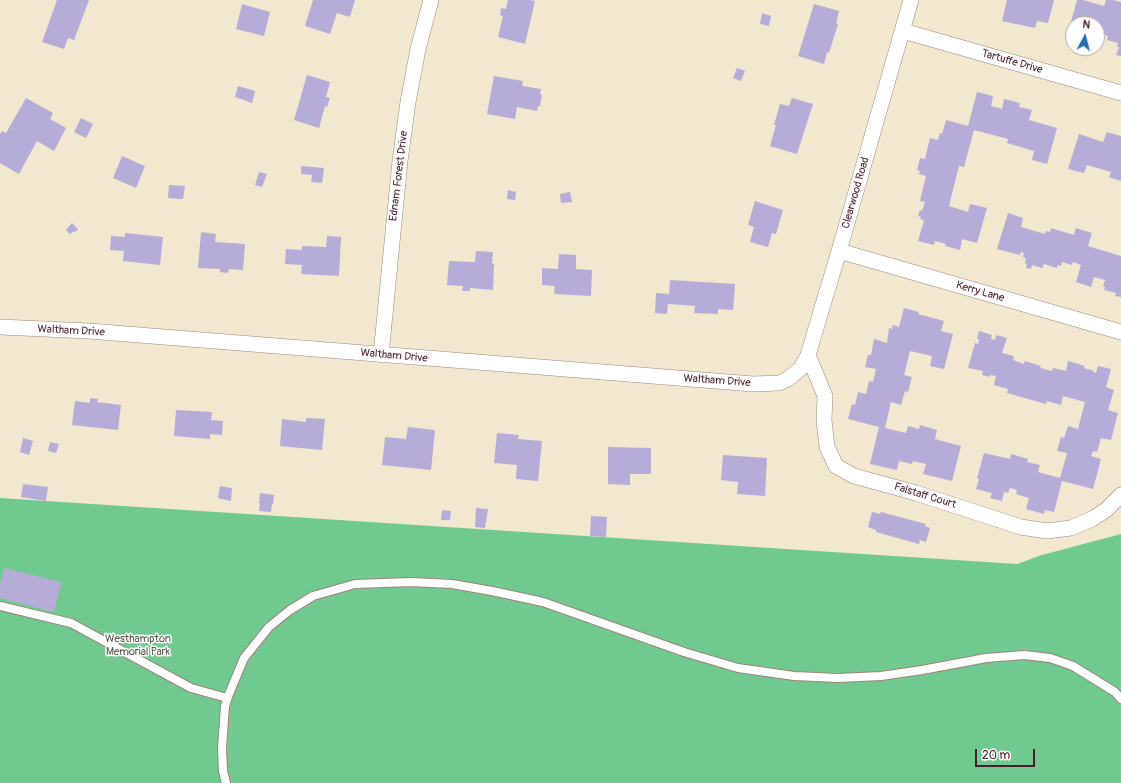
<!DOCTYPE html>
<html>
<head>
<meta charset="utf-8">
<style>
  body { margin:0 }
  #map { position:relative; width:1121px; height:783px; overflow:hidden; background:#f1e8cf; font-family:Pangolin,sans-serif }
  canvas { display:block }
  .north { position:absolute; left:1065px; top:16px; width:40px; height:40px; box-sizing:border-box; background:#fff; border:1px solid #b7a5aa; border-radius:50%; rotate:7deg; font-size:11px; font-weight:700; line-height:16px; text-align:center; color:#4a1f2b }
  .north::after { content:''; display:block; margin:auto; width:14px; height:18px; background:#1f6fb2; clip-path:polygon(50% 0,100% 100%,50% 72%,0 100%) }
  .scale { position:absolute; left:975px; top:749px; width:60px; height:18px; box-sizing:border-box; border:2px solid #4a1f2b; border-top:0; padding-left:5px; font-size:12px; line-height:14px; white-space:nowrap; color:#4a1f2b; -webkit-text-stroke:3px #fff; paint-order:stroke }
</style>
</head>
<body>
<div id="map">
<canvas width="1121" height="783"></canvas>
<div class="north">N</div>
<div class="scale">20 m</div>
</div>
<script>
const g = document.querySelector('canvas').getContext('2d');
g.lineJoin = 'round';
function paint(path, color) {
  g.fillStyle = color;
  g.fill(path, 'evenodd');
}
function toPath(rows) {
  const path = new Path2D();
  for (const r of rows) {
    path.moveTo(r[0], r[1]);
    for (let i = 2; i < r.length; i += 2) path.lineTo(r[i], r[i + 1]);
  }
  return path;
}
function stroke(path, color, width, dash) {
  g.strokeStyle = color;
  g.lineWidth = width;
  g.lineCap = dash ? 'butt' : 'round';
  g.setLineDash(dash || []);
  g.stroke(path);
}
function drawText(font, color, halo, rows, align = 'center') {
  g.font = font + ' Pangolin,sans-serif';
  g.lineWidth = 3;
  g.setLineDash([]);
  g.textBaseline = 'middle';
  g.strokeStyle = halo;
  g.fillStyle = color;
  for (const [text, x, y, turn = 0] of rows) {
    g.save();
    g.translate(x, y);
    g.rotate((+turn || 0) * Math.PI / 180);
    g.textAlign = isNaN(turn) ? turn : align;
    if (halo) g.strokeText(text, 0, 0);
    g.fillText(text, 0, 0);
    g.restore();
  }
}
paint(toPath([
  [0,498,1017,564,1042,555,1121,534,1121,783,0,783]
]), '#70c98f');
paint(toPath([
  [57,0,89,0,74,40,68,38,64,49,42,42],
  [313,0,355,0,350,17,337,13,330,34,305,26],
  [508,0,530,0,535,1,525,44,498,37,503,16,500,15,501,8,506,9],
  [1007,0,1054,0,1048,23,1037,21,1035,28,1002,21],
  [1077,0,1083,0,1104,6,1106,0,1112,0,1121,2,1121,56,1116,55,1119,47,1117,47,1118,43,1107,40,1108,36,1102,34,1099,44,1097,43,1097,24,1073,24,1073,40,1068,39,1069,37,1067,36],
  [242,4,270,12,264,36,236,29],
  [814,4,839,11,836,23,838,24,829,53,827,52,824,64,798,56],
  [762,13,771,16,769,26,760,24],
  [737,68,745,71,741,81,733,78],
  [307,75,330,82,326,97,330,98,327,107,325,106,319,128,294,120],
  [494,76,523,81,522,86,541,89,540,94,542,95,540,106,538,106,537,111,517,107,515,119,487,114],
  [238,86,255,91,252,103,235,97],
  [977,92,993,96,991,106,1002,109,1004,99,1020,103,1019,107,1032,110,1029,120,1057,128,1047,164,1032,160,1034,151,1007,143,1008,139,974,130,964,167,959,166,949,206,968,212,970,204,987,208,977,243,962,239,960,250,945,246,946,244,935,241,934,245,918,241,924,220,920,219,921,217,918,216,920,210,922,211,925,202,920,201,926,176,919,174,920,171,917,170,920,158,925,159,930,138,938,140,940,133,942,134,946,120,968,126],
  [26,98,53,113,50,119,66,128,54,151,37,141,19,174,0,163,0,134,2,131,6,133],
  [792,98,813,104,797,154,770,146,776,125,774,125,780,104,789,106],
  [81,118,93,124,86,138,74,132],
  [1107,132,1121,136,1121,181,1109,177,1111,172,1087,165,1084,173,1068,169,1079,134,1103,142],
  [122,156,145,166,136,188,113,178],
  [301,166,324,168,322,183,311,182,312,175,301,174],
  [259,172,267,174,262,187,255,185],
  [169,185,185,186,183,199,168,198],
  [508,190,516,192,515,200,507,199],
  [570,192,572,202,561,203,560,194],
  [755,201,783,210,776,234,772,233,768,247,750,242,754,227,748,225],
  [1008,213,1023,218,1021,227,1045,234,1046,231,1050,232,1051,228,1074,235,1076,228,1092,233,1088,246,1121,256,1121,297,1115,296,1116,293,1104,290,1105,287,1103,286,1105,280,1094,277,1091,287,1076,282,1081,265,1073,262,1072,265,1062,262,1061,266,1058,265,1057,268,1044,264,1042,268,1032,265,1031,269,1026,268,1027,264,1025,263,1026,258,1023,257,1024,253,1021,252,1020,255,997,249],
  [72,223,78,229,75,232,74,231,70,234,66,230],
  [201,232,216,234,215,242,245,244,243,270,229,269,228,273,220,272,220,269,198,268],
  [125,233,163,237,160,265,123,261,124,251,110,250,111,236,125,237],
  [327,236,341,237,339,276,301,274,302,265,285,264,286,249,302,250,302,246,326,247],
  [476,251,493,252,492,263,494,264,493,290,470,288,470,291,462,291,463,286,447,285,449,261,475,262],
  [559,254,576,255,576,269,592,270,591,296,554,294,555,286,542,285,542,268,558,269],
  [670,280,735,284,733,310,718,309,718,314,694,313,695,306,668,304,667,314,655,313,656,293,669,294],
  [904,308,919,312,918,314,944,321,941,331,953,334,944,369,930,366,932,356,910,351,904,375,912,377,908,392,905,391,901,405,891,402,885,428,906,433,908,426,919,429,920,425,937,430,935,439,961,446,952,481,923,474,926,464,913,461,912,464,899,461,897,470,870,464,879,427,848,419,852,404,855,405,858,392,866,394,869,381,873,382,876,369,865,367,868,355,871,355,874,339,887,343,889,328,892,329,893,325,899,327],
  [979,331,992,335,991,339,995,340,996,335,1007,338,1002,353,1014,356,1013,360,1024,364,1025,361,1041,366,1040,368,1052,371,1053,368,1066,371,1068,361,1085,366,1084,368,1094,371,1093,372,1096,373,1098,366,1111,369,1106,387,1114,390,1108,410,1118,413,1111,440,1101,438,1097,452,1093,451,1091,456,1101,459,1093,489,1062,481,1054,512,1045,510,1044,514,1026,509,1029,498,1016,494,1017,490,1010,488,1008,493,1004,492,1002,501,990,498,992,493,976,489,979,479,977,478,984,453,1010,459,1011,454,1028,459,1027,462,1040,465,1038,472,1060,478,1067,453,1057,451,1061,437,1064,438,1068,426,1078,429,1085,402,1063,396,1061,405,1047,401,1046,404,1007,393,1008,389,994,385,996,376,990,375,990,377,982,375,983,371,968,368,975,343,978,344,979,339,977,339],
  [90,398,98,399,97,402,121,405,118,430,72,425,75,401,90,403],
  [176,410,212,412,211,420,223,421,222,435,210,434,210,439,174,436],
  [306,418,325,419,322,450,280,446,282,419,306,422],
  [408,427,435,430,431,470,382,465,385,437,406,439],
  [497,433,519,435,518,439,542,441,538,481,516,479,517,465,494,463],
  [23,438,33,441,29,455,20,452],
  [50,442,59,444,56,453,48,451],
  [608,447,651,448,651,474,630,474,630,485,608,484],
  [723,455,767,458,765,496,737,494,738,482,721,480],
  [23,484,48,487,46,501,21,497],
  [220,486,232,488,231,501,218,498],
  [260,493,274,495,273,504,272,504,271,512,259,511,260,503,259,503],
  [476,508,488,509,485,528,475,527],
  [442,510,451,511,450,520,441,520],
  [872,512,880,514,881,512,926,524,925,526,930,528,926,542,920,540,919,544,876,532,876,530,868,527],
  [591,516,607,517,606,537,590,536],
  [4,568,61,582,54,612,0,598,0,584]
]), '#b5acd8');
const service = toPath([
  [0,606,71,623,191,688,227,698],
  [226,783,223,771,222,748,225,706,229,694,244,658,269,627,290,610,313,596,355,584,411,582,452,584,492,591,543,602,684,652,738,668,794,676,838,678,881,676,922,670,986,658,1024,655,1050,658,1073,666,1115,692,1121,699]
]);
const minor = toPath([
  [903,31,1121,93],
  [839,251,1121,332],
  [0,327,89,331,753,384,779,383,788,379,801,368,808,355,839,251,911,0],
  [381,355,400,161,408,102,418,49,431,0],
  [808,355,825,396,824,420,827,447,836,466,854,476,916,493,1021,527,1047,531,1071,528,1092,519,1106,510,1121,495]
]);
stroke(service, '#9e847d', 10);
stroke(minor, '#9e847d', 16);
stroke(service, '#fff', 8);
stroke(minor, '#fff', 15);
drawText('11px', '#4a1f2b', '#fff', [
  ["Tartuffe Drive",1012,62,16],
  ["Ednam Forest Drive",399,176,-83],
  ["Clearwood Road",856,193,-74],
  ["Kerry Lane",980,292,16],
  ["Waltham Drive",71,331,3],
  ["Waltham Drive",394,356,5],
  ["Waltham Drive",717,381,4],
  ["Falstaff Court",925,496,17]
]);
drawText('11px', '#575a4e', '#fff', [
  ["Westhampton",138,639],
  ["Memorial Park",138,652]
]);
</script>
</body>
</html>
